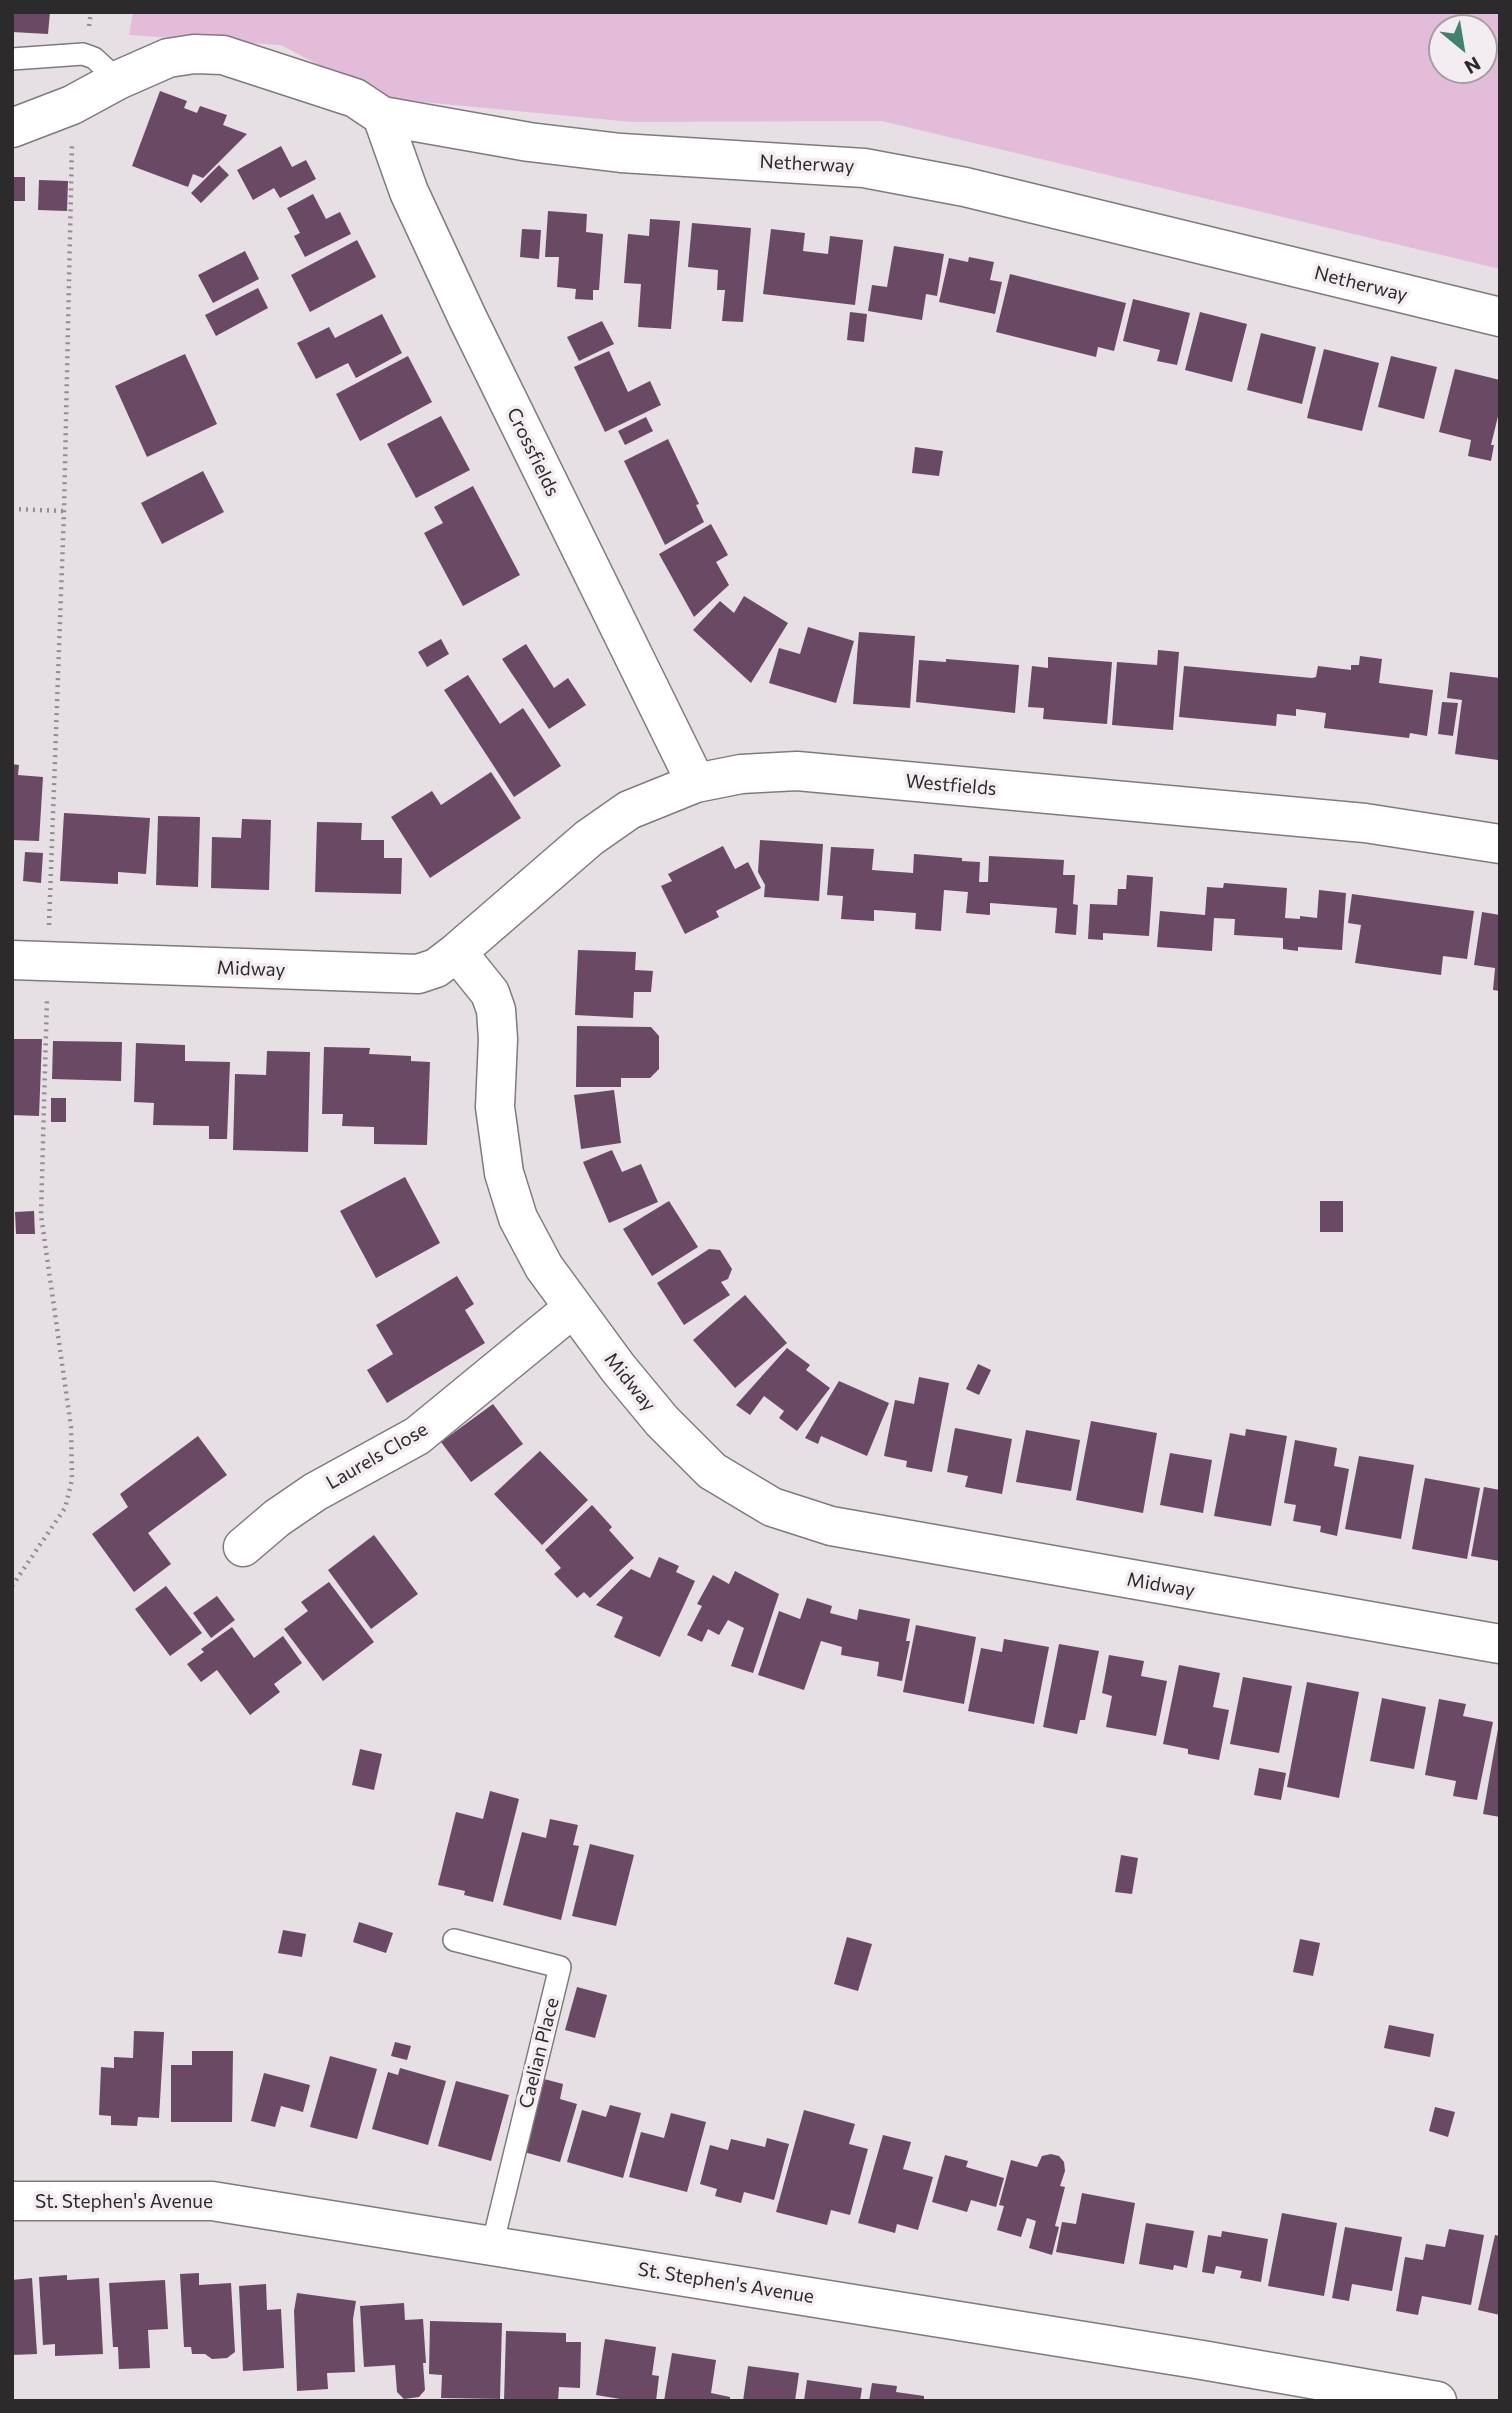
<!DOCTYPE html>
<html>
<head>
<meta charset="utf-8">
<style>
  body { margin:0 }
  #map { position:relative; width:1512px; height:2413px; overflow:hidden; background:#e6dfe4; font-family:Commissioner,sans-serif }
  canvas { display:block }
  .frame { position:absolute; inset:0; border:14px solid #2d2a2c; pointer-events:none }
  .north { position:absolute; left:1428px; top:14px; width:70px; height:70px; box-sizing:border-box; background:#f3edf2; border:2px solid #a49fa3; border-radius:50%; rotate:150deg; font-size:19px; font-weight:700; line-height:28px; text-align:center; color:#2d2a2c }
  .north::after { content:''; display:block; margin:auto; width:24px; height:32px; background:#41816f; clip-path:polygon(50% 0,100% 100%,50% 72%,0 100%) }
</style>
</head>
<body>
<div id="map">
<canvas width="1512" height="2413"></canvas>
<div class="frame"></div>
<div class="north">N</div>
</div>
<script>
const g = document.querySelector('canvas').getContext('2d');
g.lineJoin = 'round';
function paint(path, color) {
  g.fillStyle = color;
  g.fill(path, 'evenodd');
}
function toPath(rows) {
  const path = new Path2D();
  for (const r of rows) {
    path.moveTo(r[0], r[1]);
    for (let i = 2; i < r.length; i += 2) path.lineTo(r[i], r[i + 1]);
  }
  return path;
}
function stroke(path, color, width, dash) {
  g.strokeStyle = color;
  g.lineWidth = width;
  g.lineCap = dash ? 'butt' : 'round';
  g.setLineDash(dash || []);
  g.stroke(path);
}
function drawText(font, color, halo, rows, align = 'center') {
  g.font = font + ' Commissioner,sans-serif';
  g.lineWidth = 7;
  g.setLineDash([]);
  g.textBaseline = 'middle';
  g.strokeStyle = halo;
  g.fillStyle = color;
  for (const [text, x, y, turn = 0] of rows) {
    g.save();
    g.translate(x, y);
    g.rotate((+turn || 0) * Math.PI / 180);
    g.textAlign = isNaN(turn) ? turn : align;
    if (halo) g.strokeText(text, 0, 0);
    g.fillText(text, 0, 0);
    g.restore();
  }
}
paint(toPath([
  [133,12,1500,12,1500,269,882,121,632,122,381,98,281,45,129,35],
  [1442,28,1484,28,1484,70,1442,70]
]), '#e3bcda');
paint(toPath([
  [12,12,50,12,48,34,12,32],
  [160,91,187,101,184,108,197,113,200,106,227,115,223,125,247,134,203,178,193,174,188,187,132,166],
  [281,146,292,167,306,160,316,179,280,198,274,188,253,200,237,170],
  [219,165,229,175,201,203,191,193],
  [12,177,25,177,25,201,12,201],
  [39,180,68,181,67,211,38,210],
  [313,194,326,219,340,212,351,234,305,257,294,236,300,233,287,208],
  [548,211,587,214,586,232,603,234,599,290,593,290,593,300,575,299,576,289,557,287,559,257,545,257],
  [650,219,680,221,671,329,638,327,641,284,624,283,628,234,649,236],
  [692,223,751,228,743,322,722,321,725,290,717,290,718,270,688,267],
  [522,229,541,230,539,259,520,257],
  [771,229,805,233,803,251,828,254,830,236,863,240,855,305,763,294],
  [357,240,376,277,310,312,291,275],
  [894,246,944,254,937,296,926,294,922,320,868,311,872,285,887,287],
  [245,251,259,279,213,303,198,275],
  [969,257,994,262,990,280,1002,282,995,314,939,302,949,258,968,262],
  [1010,274,1126,303,1114,351,1098,347,1096,357,996,332],
  [258,288,268,308,216,336,205,315],
  [1133,299,1190,313,1177,365,1157,361,1160,350,1123,341],
  [850,312,867,314,864,342,847,340],
  [1200,312,1247,324,1232,382,1185,370],
  [382,314,402,353,356,378,348,363,316,379,297,343,329,327,335,338],
  [602,321,614,344,579,361,567,337],
  [1261,333,1316,347,1302,404,1247,390],
  [1324,349,1379,363,1362,431,1307,418],
  [609,351,628,392,650,381,661,405,605,432,574,367],
  [185,354,217,424,147,457,115,386],
  [408,356,432,402,360,441,336,394],
  [1391,356,1437,367,1424,419,1378,407],
  [1455,369,1500,380,1500,408,1491,445,1494,445,1491,461,1468,456,1471,440,1439,432],
  [441,416,470,470,416,498,387,444],
  [646,417,653,431,625,445,618,431],
  [668,439,699,504,696,505,704,522,665,545,624,461],
  [915,447,943,451,939,476,912,473],
  [203,471,224,512,162,544,141,503],
  [473,486,520,575,463,606,424,533,443,523,434,507],
  [711,524,728,555,716,562,729,585,694,617,659,554],
  [744,596,788,623,751,683,693,630,720,601,734,613],
  [808,627,854,641,836,703,769,683,779,648,800,654],
  [859,632,915,636,910,708,853,704],
  [441,639,449,654,427,667,418,652],
  [526,644,554,688,568,678,586,705,549,729,502,659],
  [1158,650,1179,652,1173,730,1112,725,1117,662,1157,665],
  [1360,656,1382,659,1379,683,1433,690,1427,736,1410,733,1409,738,1324,728,1326,713,1296,709,1296,716,1277,714,1276,726,1179,717,1184,666,1312,678,1316,677,1318,666,1351,670,1351,665,1359,665],
  [1048,657,1112,662,1107,724,1043,719,1044,708,1028,707,1032,666,1048,668],
  [946,659,1019,665,1015,713,916,702,919,660,946,662],
  [1450,672,1500,678,1498,760,1455,754,1462,700,1447,698],
  [468,675,500,724,523,708,561,766,514,797,444,690],
  [1442,702,1458,703,1453,736,1438,734],
  [12,764,19,765,18,775,43,777,39,841,12,840],
  [491,772,521,818,430,878,391,817,432,791,441,805],
  [64,813,150,818,146,874,118,872,118,884,60,881],
  [158,816,200,817,198,887,156,885],
  [242,819,271,820,269,890,211,888,212,837,241,838],
  [317,822,362,823,361,840,384,840,384,858,402,858,401,894,315,892],
  [760,840,823,844,819,901,764,897,765,885,758,872],
  [723,846,735,869,748,862,761,888,716,911,719,917,685,934,661,886,672,881,668,874],
  [831,847,874,849,872,870,913,873,914,854,962,858,962,861,980,862,979,882,988,882,989,856,1064,860,1063,875,1075,875,1073,904,1078,905,1076,935,1055,933,1057,908,990,903,990,915,966,913,968,892,944,890,941,931,915,929,916,913,874,910,874,921,841,919,843,896,827,895],
  [25,852,43,853,41,883,23,881],
  [1127,875,1153,877,1149,936,1103,933,1103,940,1088,939,1090,904,1117,905,1118,889,1126,889],
  [1224,883,1287,888,1285,918,1300,919,1300,916,1317,918,1319,890,1346,893,1342,950,1298,947,1298,951,1283,949,1283,938,1234,935,1235,919,1214,918,1212,951,1157,947,1160,911,1205,915,1207,887,1223,888],
  [1352,894,1474,911,1467,959,1443,956,1441,975,1355,963,1361,925,1348,923],
  [1482,912,1500,915,1500,991,1493,990,1495,968,1474,965],
  [578,950,636,952,635,970,653,971,651,992,634,992,633,1018,575,1015],
  [577,1026,651,1027,659,1036,659,1069,650,1078,621,1078,621,1087,576,1087],
  [12,1039,42,1039,39,1116,12,1115],
  [53,1041,122,1042,121,1081,52,1079],
  [136,1043,185,1045,185,1061,230,1062,227,1139,209,1139,209,1126,153,1125,154,1103,134,1102],
  [324,1047,370,1048,369,1054,411,1056,411,1061,430,1062,427,1145,374,1144,374,1127,342,1126,343,1114,322,1114],
  [267,1051,310,1052,308,1152,233,1150,235,1074,266,1075],
  [614,1090,621,1143,581,1149,574,1095],
  [51,1098,66,1098,66,1122,51,1122],
  [612,1150,622,1172,641,1164,658,1202,609,1223,583,1162],
  [405,1177,440,1243,376,1278,340,1211],
  [669,1201,698,1247,652,1276,623,1229],
  [1320,1201,1343,1201,1343,1232,1320,1232],
  [34,1211,35,1234,16,1234,15,1212],
  [709,1249,720,1250,732,1269,728,1279,721,1282,730,1295,684,1325,657,1283],
  [457,1276,474,1304,465,1310,485,1343,387,1403,367,1370,393,1354,376,1325],
  [745,1295,787,1343,735,1388,693,1340],
  [787,1348,810,1365,806,1370,830,1388,797,1431,779,1418,784,1411,764,1396,750,1415,736,1405],
  [978,1364,991,1370,979,1395,966,1389],
  [919,1377,949,1383,932,1472,906,1467,907,1461,884,1456,895,1400,914,1404],
  [839,1381,889,1403,867,1456,821,1436,818,1444,805,1438],
  [493,1404,523,1444,471,1482,441,1442],
  [1091,1421,1157,1433,1143,1513,1076,1500],
  [955,1428,1012,1439,1002,1494,965,1487,968,1476,947,1472],
  [1246,1429,1287,1436,1271,1526,1214,1516,1230,1433,1245,1436],
  [1026,1430,1080,1440,1071,1491,1016,1482],
  [198,1436,227,1475,148,1533,171,1564,134,1592,92,1534,128,1507,120,1494],
  [1295,1440,1337,1448,1334,1466,1349,1469,1337,1536,1320,1532,1321,1526,1293,1521,1296,1505,1284,1503],
  [540,1451,588,1500,542,1545,494,1494],
  [1170,1453,1212,1460,1203,1513,1160,1505],
  [1359,1456,1414,1465,1401,1539,1345,1529],
  [1425,1478,1480,1488,1467,1559,1412,1549],
  [1484,1487,1500,1490,1500,1561,1471,1556],
  [592,1505,612,1527,609,1530,634,1558,590,1598,584,1592,577,1598,554,1574,561,1568,545,1550],
  [374,1535,418,1594,371,1629,328,1570],
  [659,1557,679,1566,676,1572,695,1581,660,1657,614,1637,623,1617,596,1605,631,1569,650,1578],
  [735,1571,779,1594,753,1673,731,1666,744,1628,728,1620,719,1635,708,1629,702,1642,687,1635,702,1606,697,1604,713,1575,729,1584],
  [329,1582,374,1642,323,1681,284,1629,308,1611,301,1602],
  [166,1586,202,1633,170,1656,135,1609],
  [217,1596,235,1620,211,1638,193,1613],
  [807,1598,832,1606,830,1613,857,1620,859,1609,910,1619,906,1641,910,1641,902,1681,877,1676,879,1662,841,1655,842,1647,821,1641,804,1690,758,1675,779,1611,800,1619],
  [916,1625,976,1637,964,1704,903,1692],
  [232,1627,254,1658,283,1636,302,1663,274,1684,280,1692,250,1715,217,1670,201,1682,187,1664,204,1652,201,1649],
  [1004,1639,1049,1647,1034,1724,968,1711,981,1648,1002,1652],
  [1059,1644,1099,1651,1085,1720,1080,1720,1077,1734,1043,1727],
  [1109,1655,1144,1661,1141,1676,1167,1681,1156,1736,1106,1727,1112,1696,1102,1693],
  [1179,1665,1220,1673,1213,1707,1229,1710,1219,1760,1188,1754,1188,1749,1163,1744],
  [1243,1677,1292,1686,1279,1753,1230,1744],
  [1307,1682,1359,1692,1339,1798,1287,1787],
  [1382,1698,1426,1707,1414,1769,1370,1761],
  [1439,1699,1466,1704,1463,1716,1493,1722,1477,1800,1453,1796,1456,1781,1425,1775],
  [1498,1729,1500,1729,1500,1817,1483,1814],
  [360,1749,382,1754,374,1790,352,1785],
  [1259,1768,1286,1773,1281,1800,1254,1795],
  [490,1791,519,1799,493,1902,464,1895,465,1891,438,1885,456,1812,483,1819],
  [550,1819,578,1825,573,1845,579,1846,561,1920,503,1905,522,1832,546,1838],
  [590,1844,634,1855,616,1926,572,1916],
  [1121,1855,1138,1858,1132,1894,1115,1892],
  [359,1922,393,1933,386,1953,353,1942],
  [283,1930,306,1934,302,1957,278,1953],
  [847,1937,872,1944,858,1991,834,1984],
  [1300,1939,1320,1943,1313,1976,1293,1972],
  [577,1987,607,1995,595,2038,565,2030],
  [1389,2025,1434,2034,1430,2057,1384,2048],
  [134,2031,164,2032,159,2118,138,2117,137,2126,111,2125,111,2116,99,2115,101,2067,114,2068,114,2057,133,2058],
  [395,2042,411,2046,407,2060,391,2056],
  [192,2051,233,2051,232,2122,171,2122,171,2065,192,2065],
  [330,2056,377,2069,357,2139,310,2127],
  [400,2068,446,2081,428,2145,372,2129,388,2072,398,2075],
  [264,2073,310,2085,303,2112,281,2106,275,2127,251,2121],
  [544,2079,563,2084,560,2099,577,2104,560,2162,524,2152],
  [456,2081,509,2095,491,2161,438,2146],
  [610,2105,641,2113,623,2178,567,2162,582,2110,606,2117],
  [1435,2107,1455,2112,1448,2137,1429,2131],
  [804,2110,855,2124,849,2144,868,2149,850,2215,831,2210,827,2225,776,2212],
  [671,2113,706,2122,687,2192,629,2177,641,2132,664,2138],
  [883,2135,911,2142,903,2169,933,2177,918,2230,897,2224,895,2233,858,2223],
  [767,2138,789,2144,774,2200,744,2192,741,2203,715,2196,717,2189,700,2184,710,2145,728,2150,731,2139,765,2147],
  [1051,2154,1059,2156,1064,2162,1065,2171,1060,2186,1065,2187,1055,2226,1059,2227,1052,2255,1029,2248,1036,2221,1027,2218,1021,2237,997,2230,1004,2206,999,2205,1011,2160,1037,2167,1042,2156],
  [945,2155,968,2161,966,2167,1004,2178,996,2207,971,2200,967,2212,932,2202],
  [1082,2193,1135,2203,1124,2264,1056,2252,1062,2222,1076,2224],
  [1282,2213,1337,2223,1324,2296,1268,2286],
  [1146,2223,1194,2231,1187,2268,1174,2265,1173,2270,1139,2264],
  [1345,2227,1402,2237,1392,2291,1352,2284,1349,2301,1332,2298],
  [1449,2229,1484,2235,1471,2305,1422,2296,1418,2315,1396,2311,1405,2257,1423,2260,1426,2244,1445,2247],
  [1222,2231,1268,2239,1261,2282,1240,2278,1242,2271,1216,2266,1214,2274,1202,2272,1208,2235,1221,2237],
  [1495,2235,1500,2236,1500,2315,1478,2310],
  [199,2273,199,2285,231,2283,235,2352,227,2358,212,2359,205,2354,192,2354,191,2347,184,2347,180,2274],
  [67,2275,67,2280,99,2278,103,2354,55,2356,55,2344,43,2345,39,2277],
  [32,2278,37,2354,12,2355,12,2280],
  [165,2280,168,2329,148,2330,150,2368,119,2369,118,2347,113,2347,109,2283],
  [266,2284,267,2310,281,2309,284,2368,243,2371,239,2286],
  [297,2293,356,2301,353,2319,355,2372,327,2373,328,2389,297,2391,294,2311],
  [404,2303,405,2320,423,2319,426,2363,423,2363,425,2390,419,2397,404,2399,397,2392,395,2365,364,2367,360,2306],
  [430,2321,502,2323,500,2399,441,2398,442,2375,429,2374],
  [506,2331,566,2333,566,2342,581,2342,580,2388,559,2387,558,2401,504,2401],
  [605,2339,656,2347,652,2375,659,2376,656,2401,632,2401,596,2395],
  [672,2353,716,2360,711,2393,730,2397,730,2401,664,2401],
  [748,2366,799,2373,795,2401,743,2401],
  [807,2380,862,2388,860,2401,804,2401],
  [872,2383,897,2386,896,2392,924,2396,924,2401,869,2401]
]), '#6a4964');
const service = toPath([
  [12,59,83,54,94,58,118,80],
  [454,1940,560,1967,492,2246]
]);
const minor = toPath([
  [382,116,409,192,468,319,696,783],
  [12,128,72,105,118,80,168,58,194,54,223,55,355,98,382,116,529,142,621,153,864,168,965,187,1500,317],
  [457,952,490,993,496,1010,498,1039,495,1107,504,1173,518,1218,544,1267,618,1368,662,1421,712,1471,772,1507,831,1526,1500,1644],
  [12,960,418,974,436,968,457,952,589,838,629,810,696,783,741,774,797,771,1365,823,1500,844],
  [243,1547,277,1518,315,1492,417,1436,573,1308],
  [12,2201,212,2201,1202,2360,1437,2401]
]);
stroke(service, '#807a7e', 24);
stroke(minor, '#807a7e', 41);
stroke(toPath([
  [89,26,91,12],
  [12,509,64,511],
  [49,925,64,511,72,143],
  [12,1586,65,1508,72,1480,71,1427,41,1215,47,997]
]), '#928d91', 4.5, [2, 5]);
stroke(service, '#fff', 21);
stroke(minor, '#fff', 38);
drawText('19px', '#2d2a2c', '#f3edf2', [
  ["Netherway",807,164,3],
  ["Netherway",1361,284,14],
  ["Crossfields",533,452,64],
  ["Westfields",951,785,5],
  ["Midway",251,969,2],
  ["Midway",630,1382,51],
  ["Laurels Close",377,1456,-30],
  ["Midway",1161,1585,10],
  ["Caelian Place",539,2053,-76],
  ["St. Stephen's Avenue",124,2202],
  ["St. Stephen's Avenue",726,2283,9]
]);
</script>
</body>
</html>
